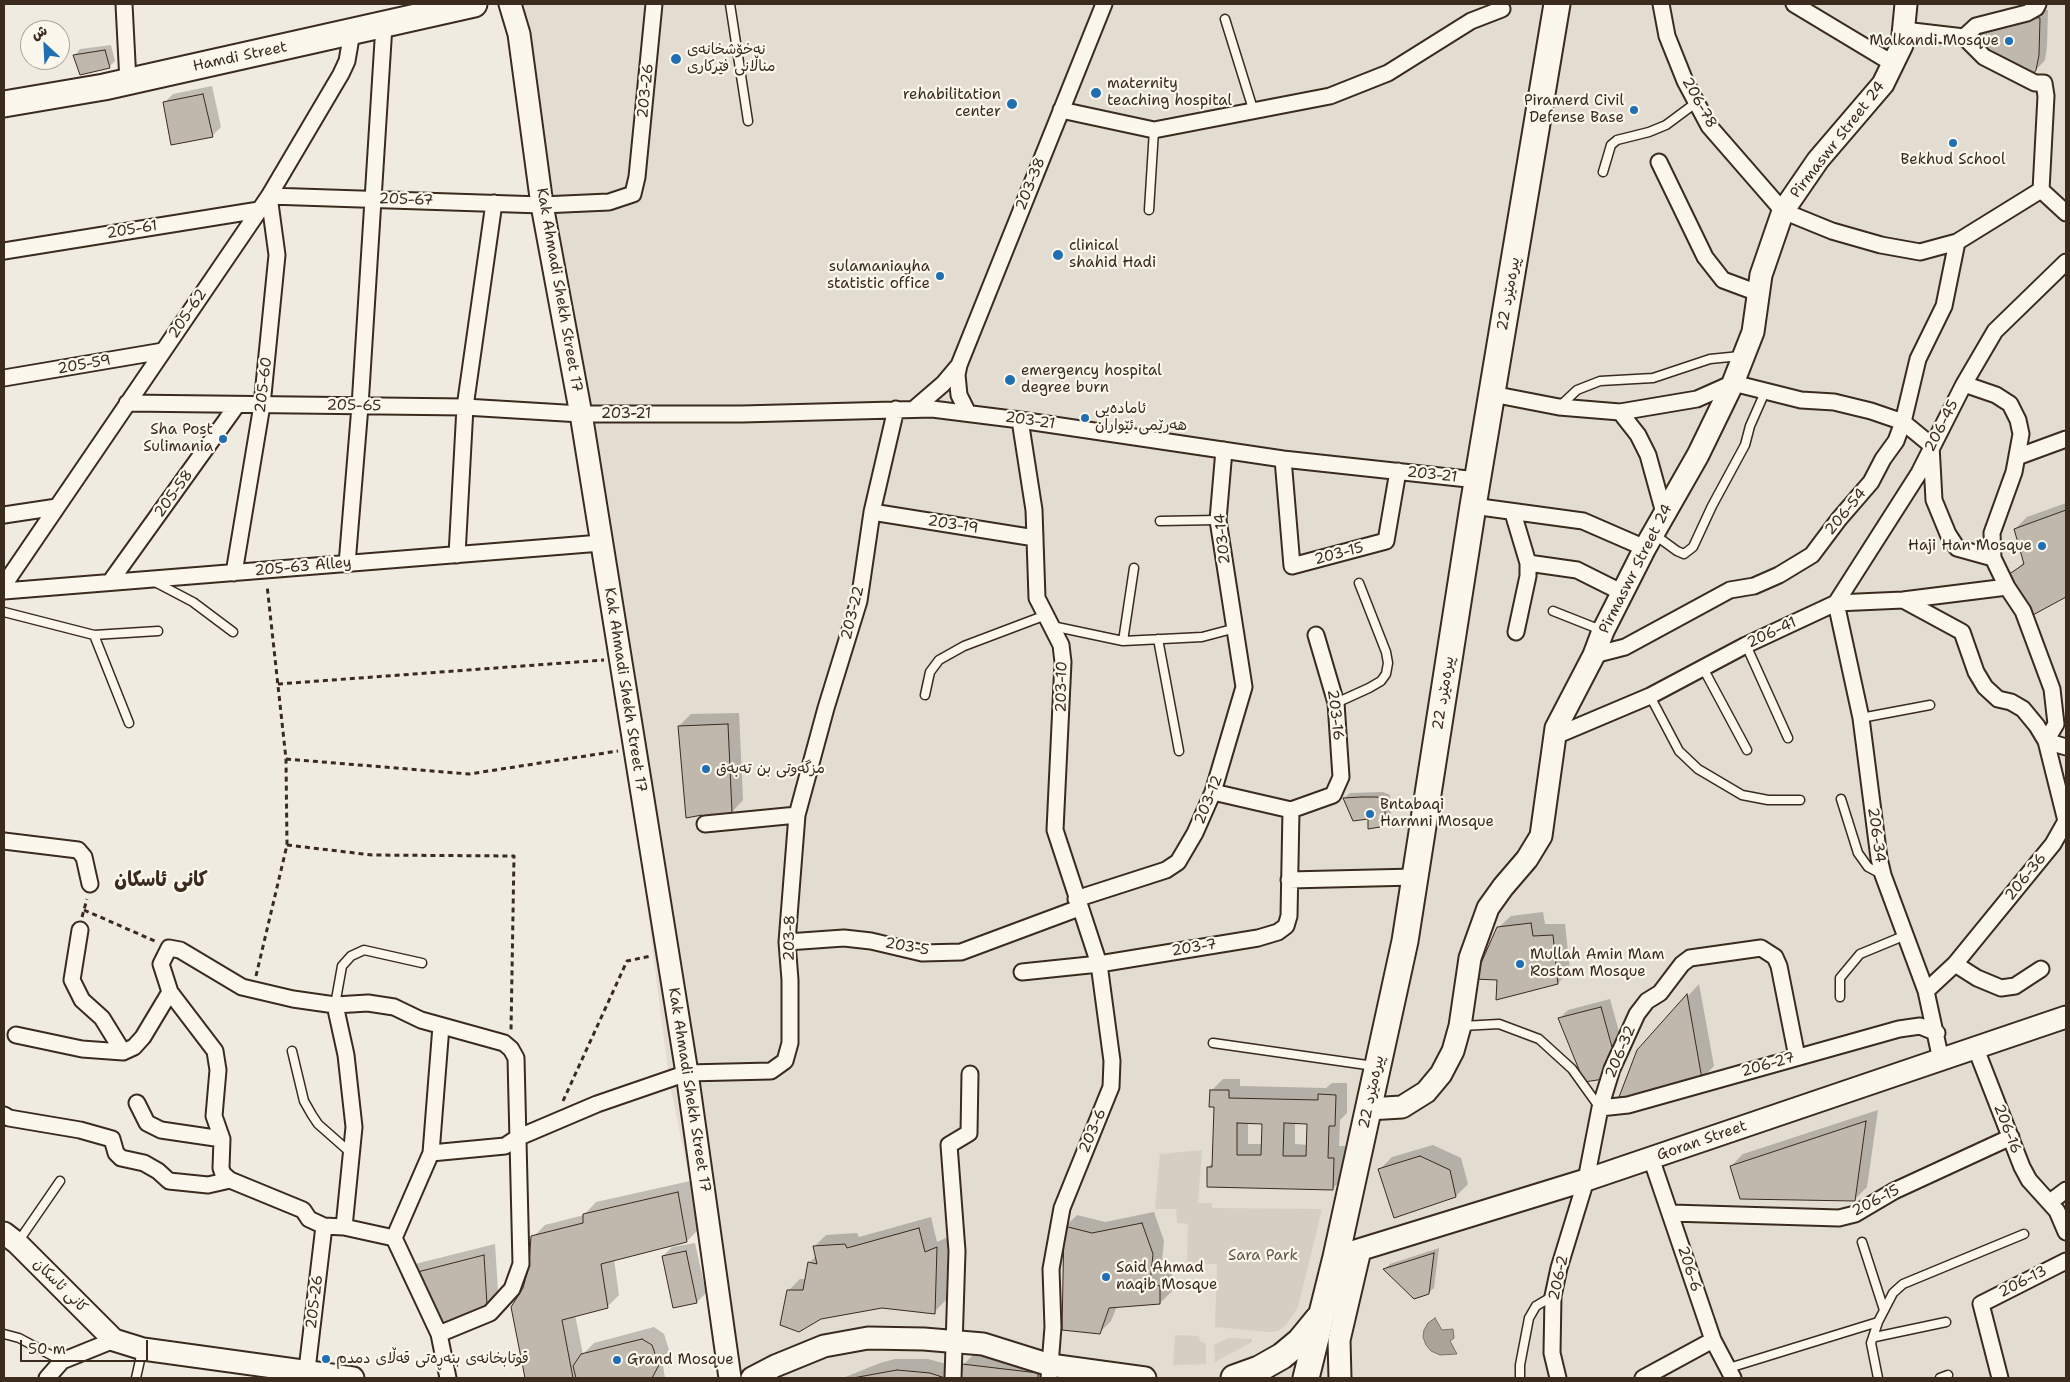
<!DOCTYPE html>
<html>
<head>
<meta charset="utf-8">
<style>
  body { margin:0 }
  #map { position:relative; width:2070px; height:1382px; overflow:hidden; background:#f0ebe0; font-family:"Shantell Sans","Playpen Sans Arabic",sans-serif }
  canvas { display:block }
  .frame { position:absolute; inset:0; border:5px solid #3b2a1e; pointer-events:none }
  .north { position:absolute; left:20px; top:20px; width:50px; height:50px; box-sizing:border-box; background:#fbf7ec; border:1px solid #aea59a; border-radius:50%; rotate:335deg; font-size:14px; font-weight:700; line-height:20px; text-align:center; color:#3b2a1e }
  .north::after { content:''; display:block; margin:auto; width:18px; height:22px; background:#1f6fb2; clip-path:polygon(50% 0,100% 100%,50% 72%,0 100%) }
  .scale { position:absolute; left:20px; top:1340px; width:128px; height:22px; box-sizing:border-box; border:2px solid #3b2a1e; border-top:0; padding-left:6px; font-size:15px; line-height:18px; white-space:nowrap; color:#3b2a1e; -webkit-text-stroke:4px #fbf7ec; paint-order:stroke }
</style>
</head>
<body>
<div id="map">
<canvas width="2070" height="1382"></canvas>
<div class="frame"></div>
<div class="north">ش</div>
<div class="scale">50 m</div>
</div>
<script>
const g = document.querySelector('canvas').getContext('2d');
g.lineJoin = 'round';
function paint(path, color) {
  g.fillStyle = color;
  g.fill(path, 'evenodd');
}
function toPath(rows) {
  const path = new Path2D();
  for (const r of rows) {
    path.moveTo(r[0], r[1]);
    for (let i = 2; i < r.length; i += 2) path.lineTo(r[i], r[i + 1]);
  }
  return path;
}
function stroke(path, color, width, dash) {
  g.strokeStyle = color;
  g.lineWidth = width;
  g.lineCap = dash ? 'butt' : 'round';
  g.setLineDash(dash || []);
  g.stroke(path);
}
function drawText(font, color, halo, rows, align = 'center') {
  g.font = font + ' "Shantell Sans","Playpen Sans Arabic",sans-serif';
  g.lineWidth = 4.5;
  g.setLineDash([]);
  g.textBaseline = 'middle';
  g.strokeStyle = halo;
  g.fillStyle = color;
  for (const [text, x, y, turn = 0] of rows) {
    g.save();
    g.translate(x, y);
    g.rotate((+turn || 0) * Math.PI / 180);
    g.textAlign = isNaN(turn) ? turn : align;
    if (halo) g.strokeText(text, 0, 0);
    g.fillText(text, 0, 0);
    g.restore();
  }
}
paint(toPath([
  [507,4,2066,4,2066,1378,729,1378,669,1079,601,543]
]), '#e2dcd1');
paint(toPath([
  [1202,1150,1198,1203,1212,1203,1212,1208,1322,1209,1298,1307,1286,1325,1278,1331,1269,1332,1215,1327,1217,1264,1187,1264,1188,1224,1177,1223,1176,1209,1155,1209,1160,1154],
  [1175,1335,1199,1336,1200,1341,1206,1344,1206,1364,1173,1365],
  [1228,1338,1252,1339,1252,1342,1215,1362,1214,1345]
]), '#d5cec3');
const water = toPath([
  [1435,1318,1442,1330,1453,1329,1454,1338,1450,1341,1457,1354,1440,1355,1431,1351,1426,1345,1423,1337,1424,1330,1428,1323,1435,1318]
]);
paint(water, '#aca397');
stroke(water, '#7f7367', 1);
paint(toPath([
  [2038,9,2048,10,2047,46,2045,60,2032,74,1978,47],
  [111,45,115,61,109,67,75,55,80,49],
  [212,86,221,127,212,136,165,102,173,94],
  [2066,503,2066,595,2031,614,2010,575,2024,562,2015,529,2027,517],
  [739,713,743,800,732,812,723,813,718,818,679,726,691,714],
  [1383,792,1390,795,1391,816,1385,822,1370,818,1344,798,1350,793],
  [1543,912,1545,924,1565,924,1570,971,1558,983,1498,928,1511,916],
  [1699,984,1714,1066,1702,1078,1638,1051],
  [1610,999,1621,1039,1613,1069,1560,1018,1568,1010],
  [1223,1079,1240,1079,1240,1086,1326,1088,1332,1083,1347,1083,1347,1113,1340,1120,1339,1146,1345,1146,1344,1177,1332,1189,1208,1167,1213,1163,1215,1106,1211,1091],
  [1248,1122,1263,1122,1262,1144,1248,1144],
  [1295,1122,1308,1122,1308,1145,1295,1144],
  [1878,1110,1867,1187,1855,1199,1731,1166,1743,1154],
  [1433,1145,1461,1158,1468,1184,1456,1196,1380,1169,1392,1157],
  [690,1181,699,1229,687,1241,614,1259,619,1295,607,1307,575,1315,583,1354,594,1343,654,1327,664,1334,670,1353,663,1366,665,1378,528,1378,512,1307,525,1288,530,1266,533,1237,545,1225,584,1215,596,1202],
  [1154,1212,1164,1241,1161,1271,1172,1274,1172,1291,1160,1303,1117,1306,1111,1321,1099,1333,1065,1227,1077,1215,1105,1222],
  [931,1217,937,1242,948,1237,946,1300,934,1312,788,1291,800,1279,806,1279,809,1263,816,1256,814,1247,826,1235,857,1233,859,1237],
  [695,1243,706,1293,697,1302,674,1306,663,1256,672,1247],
  [495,1244,499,1307,422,1310,404,1276,415,1264],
  [1439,1248,1434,1288,1428,1293,1385,1269,1390,1264],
  [975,1353,1050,1362,1048,1378,962,1378,963,1365],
  [895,1359,928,1359,958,1367,957,1378,843,1378,880,1363]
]), '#0003');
const building = toPath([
  [2028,17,2040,18,2039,55,2036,70,2032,76,1977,48,1982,30,2028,17],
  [105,50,110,68,80,75,73,55,105,50],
  [203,94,213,137,171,145,163,102,203,94],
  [2066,510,2066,597,2031,616,2008,575,2024,564,2014,529,2066,510],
  [728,724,732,813,720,815,718,819,702,820,702,815,686,818,678,726,728,724],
  [1362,797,1377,797,1385,801,1385,822,1380,827,1368,829,1368,819,1353,821,1343,798,1362,797],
  [1531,923,1533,936,1553,935,1558,984,1496,1000,1497,980,1474,979,1497,927,1531,923],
  [1687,994,1702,1079,1623,1102,1619,1097,1637,1050,1687,994],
  [1601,1007,1612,1047,1617,1044,1604,1079,1584,1082,1558,1018,1601,1007],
  [1210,1090,1229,1090,1229,1098,1318,1100,1318,1094,1336,1095,1335,1126,1329,1126,1328,1158,1334,1158,1333,1190,1207,1187,1207,1167,1212,1167,1214,1107,1209,1107,1210,1090],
  [1237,1123,1262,1124,1261,1155,1237,1155,1237,1123],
  [1284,1123,1307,1124,1306,1156,1283,1156,1284,1123],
  [1866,1121,1855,1201,1740,1199,1730,1166,1866,1121],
  [1420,1156,1450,1170,1456,1197,1394,1218,1378,1169,1420,1156],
  [678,1192,687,1242,601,1264,608,1308,562,1320,573,1378,525,1378,511,1307,523,1288,529,1266,531,1236,583,1223,583,1214,678,1192],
  [1142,1223,1153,1254,1150,1283,1160,1286,1160,1304,1109,1308,1100,1334,1062,1330,1064,1226,1092,1233,1142,1223],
  [919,1228,925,1252,937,1247,935,1314,882,1308,821,1319,799,1332,780,1325,787,1290,803,1290,808,1262,817,1264,813,1246,845,1244,847,1248,919,1228],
  [686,1251,697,1303,673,1308,662,1256,686,1251],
  [1434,1253,1429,1294,1414,1299,1383,1269,1434,1253],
  [484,1255,488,1321,430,1332,418,1292,409,1290,402,1276,484,1255],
  [642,1339,652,1345,659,1365,652,1378,576,1378,573,1366,581,1354,642,1339],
  [962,1364,1038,1373,1038,1378,961,1378,962,1364],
  [897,1370,930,1373,945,1378,853,1378,897,1370]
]);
paint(building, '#c0b8ad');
stroke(building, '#3b2a1e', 1);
const lane = toPath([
  [730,4,748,121],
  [1225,19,1253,109],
  [1603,172,1611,145,1617,140,1649,132,1666,125,1697,102],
  [1149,210,1154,130],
  [1560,406,1577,390,1600,381,1653,378,1710,359,1740,356],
  [1160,521,1218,520],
  [1655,535,1677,551,1684,554,1693,547,1712,506,1745,445,1750,426,1765,392],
  [153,581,193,602,233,632],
  [1553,611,1601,630],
  [4,612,94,635,158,631],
  [1052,626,1123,641,1202,637,1236,628],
  [94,635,129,723],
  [1158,639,1179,751],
  [1123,641,1134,568],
  [1746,645,1788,738],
  [1703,668,1747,750],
  [925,695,930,672,939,660,964,646,1046,615],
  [1650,696,1679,751,1698,769,1742,795,1768,800,1800,800],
  [1336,703,1369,688,1381,681,1386,674,1388,663,1386,652,1359,583],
  [1861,718,1930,705],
  [1841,799,1858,853,1868,867,1883,875],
  [1840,997,1840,978,1860,954,1906,935],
  [335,1005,342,966,351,956,364,950,422,963],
  [1462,1026,1499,1024,1539,1039,1572,1069,1600,1108],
  [1213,1043,1374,1066],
  [292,1051,304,1101,312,1115,318,1124,352,1154],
  [18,1242,60,1181],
  [1862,1242,1884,1310],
  [1878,1322,1871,1343,1878,1378],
  [4,1334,19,1338,62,1361],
  [1875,1337,1946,1322],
  [1729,1368,1878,1322,1893,1293,1903,1284,2024,1234],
  [136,1378,142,1351],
  [1520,1378,1520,1365,1529,1318,1536,1306,1553,1296],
  [1940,1378,1948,1375]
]);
const street = toPath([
  [124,4,128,82],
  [1661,4,1667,36,1685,81,1709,126,1783,211,1832,231,1881,245,1920,252,1957,242,2041,190],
  [1794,4,1892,63],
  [2038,4,2036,8,2027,13,1976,26,1964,37,1984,57,2035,83,2044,83,2046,96,2041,190],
  [1904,30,1964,37],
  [1061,110,1154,130,1330,96,1388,73,1471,21,1502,9],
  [1659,162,1705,257,1723,280,1758,293],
  [2041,190,2066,213],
  [4,251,259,210],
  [4,378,163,351],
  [1964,384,1996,395,2010,404,2018,420,2021,434,2014,472,1992,533,1993,558],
  [1492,394,1559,407,1620,412,1697,399,1733,383,1801,400,1834,402,1871,411,1903,422,1931,445,1934,500,1948,534,1957,548,1993,558,2007,587,2023,611,2052,689,2056,724,2046,741,2066,747],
  [127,403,465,407,581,414,742,414,932,409,1020,420,1283,459,1477,480],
  [914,409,943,384,959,365],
  [1620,412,1638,435,1648,455,1664,513],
  [968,413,959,395,957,375,959,365,1104,4],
  [1020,420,1034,510,1037,598,1061,645,1063,662,1055,830,1099,964,1112,1061,1111,1087,1062,1208,1051,1269,1053,1327,1049,1378],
  [2017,457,2066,439],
  [1283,459,1292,566,1386,541,1398,471],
  [1473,506,1583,521,1645,548],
  [872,512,1035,538],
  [1513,513,1528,563,1528,576,1516,632],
  [4,515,57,507],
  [457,555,465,407,494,203],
  [1528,563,1577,570,1623,593],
  [347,564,360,406,384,25],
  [234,573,262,405,277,255,269,196,542,205,609,202,633,194,637,177,654,4],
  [110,582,237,405],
  [4,585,269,196,341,74,347,61,352,32],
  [4,591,601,543],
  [1903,600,1962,632,1976,672,1985,687,1998,699,2011,702,2023,709,2037,726,2046,741,2066,821,2053,844,1955,964,1926,991],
  [1836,603,1861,718,1879,858,1883,875,1926,991,1941,1060],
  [1836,603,1919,473,1964,384,1995,331,2066,262],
  [1594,655,1625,647,1730,590,1754,586,1779,575,1812,555,1839,519,1871,482,1883,459,1896,441,1903,422,1918,359,1944,306,1957,242],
  [1553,737,1650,696,1746,645,1836,603,1903,600,2007,587],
  [1213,792,1291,810,1333,795,1341,777,1336,703,1316,635],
  [705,824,797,815],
  [4,841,78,850,84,857,90,884],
  [1289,880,1415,877],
  [1076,899,1166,870,1178,862,1195,833,1213,792,1244,687,1218,520,1224,450],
  [80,930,72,980,82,1000,102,1018,123,1052],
  [787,942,844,938,871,941,922,953,961,952,1079,908],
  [1955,964,1977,978,2001,988,2015,986,2041,969],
  [1022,972,1099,964,1258,938,1278,932,1286,926,1289,916,1291,810],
  [335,1005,346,1055,354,1127,344,1227],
  [441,1026,431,1153,394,1238,439,1334,448,1378],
  [16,1035,82,1049,123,1052,134,1047,143,1037,170,992],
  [1976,1049,2022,1167,2029,1180,2057,1211,2066,1232],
  [137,1103,147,1123,161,1130,222,1139],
  [1600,1108,1628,1105,1899,1029,1920,1026,1937,1033],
  [4,1115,9,1118,80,1130,112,1139,116,1153,121,1158,144,1163,158,1171,169,1181,208,1185,230,1180],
  [431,1153,505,1146,517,1138,597,1104,687,1073,771,1071,785,1061,790,1043,790,980,787,942,797,815,826,708,859,601,872,512,896,409],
  [1651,1158,1713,1340,1733,1378],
  [2050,1202,2066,1190],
  [1671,1213,1839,1218,1855,1214,1894,1191,2011,1137],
  [394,1238,344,1227,324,1226,309,1219,303,1210,230,1180,223,1174,221,1168,222,1139,214,1116,218,1070,215,1051,170,992,161,964,169,948,180,950,242,987,293,999,335,1005,368,1003,394,1007,421,1020,504,1043,511,1049,516,1058,521,1264,512,1289,490,1313,439,1334],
  [47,1378,62,1361,114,1340],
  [306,1378,324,1226],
  [953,1378,957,1251,949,1145,969,1133,970,1074],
  [1558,1378,1552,1353,1553,1296,1559,1268,1586,1180,1600,1108,1612,1069,1637,1014,1647,1001,1660,993,1682,964,1690,958,1761,948,1775,957,1779,966,1797,1057],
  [1643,1378,1713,1340],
  [2000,1378,1981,1304,2066,1261]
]);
const secondary = toPath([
  [510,4,519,34,542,205,582,420,687,1073,730,1378],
  [1368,1109,1402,1107,1426,1092,1441,1074,1453,1051,1460,1026,1470,958,1488,908,1503,887,1527,859,1541,836,1556,728,1594,655,1603,631,1645,548,1698,455,1733,383,1753,332,1761,275,1783,211,1818,160,1883,84,1902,45,1906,4],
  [4,1233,17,1243,114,1340,143,1349,353,1378],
  [1336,1257,1586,1180,2066,1017],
  [752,1378,775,1366,824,1346,868,1338,924,1339,983,1344,1050,1365,1145,1378],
  [1340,1378,1339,1340,1360,1250]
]);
const primary = toPath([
  [4,104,104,87,474,4],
  [1234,1378,1259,1369,1282,1356,1300,1341,1318,1319],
  [1306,1378,1336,1257,1405,941,1473,506,1557,4]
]);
stroke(lane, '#3b2a1e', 11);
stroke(street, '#3b2a1e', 19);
stroke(secondary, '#3b2a1e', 25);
stroke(primary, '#3b2a1e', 29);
stroke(toPath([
  [278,684,604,660],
  [286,759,469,774,618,751],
  [287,845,372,855,514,856,511,1031],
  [84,910,157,942],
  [82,917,87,899],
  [256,976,287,845,286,759,267,585],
  [563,1101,627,961,651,956]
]), '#3b2a1e', 3, [5, 4]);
stroke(lane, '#fbf7ec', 8);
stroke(street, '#fbf7ec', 15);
stroke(secondary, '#fbf7ec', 21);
stroke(primary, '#fbf7ec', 25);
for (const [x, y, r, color] of [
  [2009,41,5,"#1f6fb2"],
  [676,59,6,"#1f6fb2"],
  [1096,93,6,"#1f6fb2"],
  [1012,104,6,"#1f6fb2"],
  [1634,110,5,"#1f6fb2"],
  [1953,143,5,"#1f6fb2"],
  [1058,255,6,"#1f6fb2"],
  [940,276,5,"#1f6fb2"],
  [1010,380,6,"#1f6fb2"],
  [1085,418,5,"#1f6fb2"],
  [223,439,5,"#1f6fb2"],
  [2042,546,5,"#1f6fb2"],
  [706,769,5,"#1f6fb2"],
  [1370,814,5,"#1f6fb2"],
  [1520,964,5,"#1f6fb2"],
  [1106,1277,5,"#1f6fb2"],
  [326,1359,5,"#1f6fb2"],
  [617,1360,5,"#1f6fb2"]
]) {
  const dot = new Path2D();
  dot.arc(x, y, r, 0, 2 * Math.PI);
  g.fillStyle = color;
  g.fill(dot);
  stroke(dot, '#fbf7ec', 2);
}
drawText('15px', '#3b2a1e', '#fbf7ec', [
  ["Malkandi Mosque",1999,41,"right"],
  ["نەخۆشخانەی",687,50],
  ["مناڵانی فێركاری",687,67],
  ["maternity",1107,84],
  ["teaching hospital",1107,101],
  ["rehabilitation",1001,95,"right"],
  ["center",1001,112,"right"],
  ["Piramerd Civil",1624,101,"right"],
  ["Defense Base",1624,118,"right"],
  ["Bekhud School",1953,160,"center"],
  ["clinical",1069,246],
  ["shahid Hadi",1069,263],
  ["sulamaniayha",930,267,"right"],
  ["statistic office",930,284,"right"],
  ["emergency hospital",1021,371],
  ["degree burn",1021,388],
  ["ئامادەیی",1095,409],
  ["ھەرێمی ئێواران",1095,426],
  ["Sha Post",213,430,"right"],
  ["Sulimania",213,447,"right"],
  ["Haji Han Mosque",2032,546,"right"],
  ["مزگەوتی بن تەبەق",716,769],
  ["Bntabaqi",1380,805],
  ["Harmni Mosque",1380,822],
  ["Mullah Amin Mam",1530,955],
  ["Rostam Mosque",1530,972],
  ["Said Ahmad",1116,1268],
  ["naqib Mosque",1116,1285],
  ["قوتابخانەی بنەڕەتی قەڵای دمدم",336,1359],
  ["Grand Mosque",627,1360]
], 'left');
drawText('15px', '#3b2a1e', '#fbf7ec', [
  ["Hamdi Street",240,57,-12],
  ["203-26",646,91,-84],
  ["206-78",1699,103,61],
  ["Pirmaswr Street 24",1838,140,-52],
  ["203-38",1031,184,-68],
  ["205-67",406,200,2],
  ["205-61",132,230,-9],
  ["Kak Ahmadi Shekh Street 17",559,290,80],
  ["22 پیرەمێرد",1509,294,-80],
  ["205-62",188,314,-56],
  ["205-59",84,365,-10],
  ["205-60",264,385,-83],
  ["205-65",354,406,1],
  ["203-21",626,414],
  ["203-21",1030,421,8],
  ["206-45",1942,426,-63],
  ["203-21",1432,475,6],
  ["205-58",174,494,-54],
  ["206-54",1846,512,-50],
  ["203-19",953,525,9],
  ["203-14",1223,539,-96],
  ["203-15",1339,554,-15],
  ["205-63 Alley",303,567,-5],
  ["Pirmaswr Street 24",1636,569,-63],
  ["203-22",853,613,-76],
  ["206-41",1772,633,-25],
  ["203-10",1062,687,-89],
  ["Kak Ahmadi Shekh Street 17",625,690,81],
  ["22 پیرەمێرد",1444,693,-81],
  ["203-16",1335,715,83],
  ["203-12",1209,800,-68],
  ["206-34",1876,835,82],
  ["206-36",2026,877,-51],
  ["203-8",790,938,-89],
  ["203-5",907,947,10],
  ["203-7",1194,948,-9],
  ["206-32",1621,1052,-67],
  ["206-27",1768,1065,-16],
  ["Kak Ahmadi Shekh Street 17",689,1090,81],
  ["22 پیرەمێرد",1372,1092,-78],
  ["206-16",2007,1129,69],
  ["203-6",1093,1131,-67],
  ["Goran Street",1702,1141,-19],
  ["206-15",1876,1201,-27],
  ["206-6",1689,1269,72],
  ["206-2",1559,1278,-78],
  ["206-13",2023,1282,-27],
  ["کانی ئاسکان",60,1286,45],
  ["205-26",315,1302,-83]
]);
drawText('15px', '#625347', '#fbf7ec', [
  ["Sara Park",1263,1256]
]);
drawText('bold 20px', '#3b2a1e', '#fbf7ec', [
  ["کانی ئاسکان",161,881]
]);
</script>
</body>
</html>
